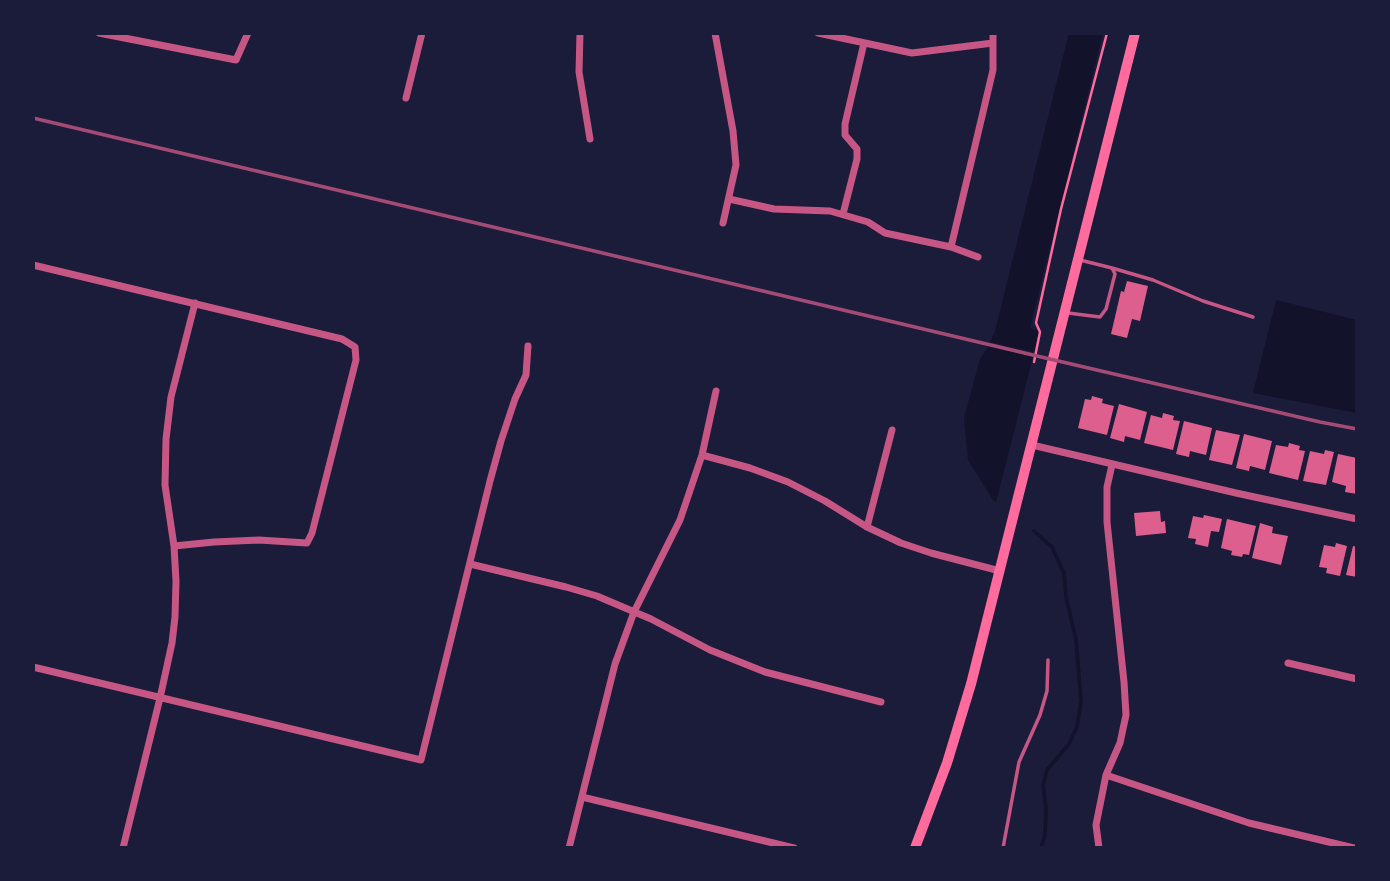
<!DOCTYPE html>
<html>
<head>
<meta charset="utf-8">
<style>
  body { margin:0 }
  #map { position:relative; width:1390px; height:881px; overflow:hidden; background:#1b1b3a; font-family:"Nunito Sans",sans-serif }
  canvas { display:block }
  .frame { position:absolute; inset:0; border:35px solid #1b1b3a; pointer-events:none }
</style>
</head>
<body>
<div id="map">
<canvas width="1390" height="881"></canvas>
<div class="frame"></div>
</div>
<script>
const g = document.querySelector('canvas').getContext('2d');
g.lineJoin = 'round';
function paint(path, color) {
  g.fillStyle = color;
  g.fill(path, 'evenodd');
}
function toPath(rows) {
  const path = new Path2D();
  for (const r of rows) {
    path.moveTo(r[0], r[1]);
    for (let i = 2; i < r.length; i += 2) path.lineTo(r[i], r[i + 1]);
  }
  return path;
}
function stroke(path, color, width, dash) {
  g.strokeStyle = color;
  g.lineWidth = width;
  g.lineCap = dash ? 'butt' : 'round';
  g.setLineDash(dash || []);
  g.stroke(path);
}
paint(toPath([
  [1069,33,1103,33,1030,328,1039,331,1034,352,990,342,995,331],
  [1276,300,1357,320,1357,413,1253,393],
  [989,346,1033,357,996,502,993,500,968,460,964,418,980,359]
]), '#12122b');
stroke(toPath([
  [1034,531,1052,547,1064,573,1066,597,1076,640,1081,701,1077,727,1069,744,1047,770,1043,785,1046,809,1045,835,1041,848]
]), '#12122b', 3.5);
paint(toPath([
  [1127,281,1148,286,1140,321,1132,319,1127,338,1111,334,1121,291,1124,292],
  [1092,396,1103,399,1102,403,1114,406,1107,435,1078,428,1085,399,1091,400],
  [1119,404,1147,412,1140,440,1125,436,1124,442,1110,438],
  [1163,413,1174,416,1173,420,1180,421,1173,450,1144,443,1151,415,1162,418],
  [1184,421,1212,428,1206,455,1190,451,1189,457,1176,454],
  [1216,430,1240,435,1232,465,1209,460],
  [1244,434,1272,441,1265,470,1250,466,1249,471,1236,468],
  [1289,443,1300,446,1299,450,1305,451,1298,480,1269,473,1276,445,1288,447],
  [1325,450,1334,452,1326,485,1303,481,1310,451,1324,454],
  [1338,454,1357,458,1357,494,1345,492,1346,486,1332,482],
  [1160,511,1161,522,1165,521,1166,533,1136,536,1134,513],
  [1204,515,1222,519,1219,532,1211,531,1208,547,1195,544,1196,539,1188,538,1193,516,1203,518],
  [1227,519,1256,526,1249,555,1243,554,1242,557,1231,555,1232,551,1221,548],
  [1260,523,1273,527,1272,533,1288,536,1281,565,1252,558],
  [1336,543,1347,546,1340,576,1326,573,1327,568,1319,567,1324,545,1335,547],
  [1353,546,1357,547,1357,577,1346,575]
]), '#dd5f8e');
stroke(toPath([
  [1034,362,1040,332,1036,323,1061,209,1107,33]
]), '#ff6b9d', 2.5);
stroke(toPath([
  [1112,268,1153,280,1203,301,1253,317],
  [1068,313,1100,317,1106,309,1115,274,1112,268,1080,260],
  [1003,848,1019,762,1040,715,1047,691,1048,660]
]), '#c65784', 3.5);
stroke(toPath([
  [99,33,236,60,248,33],
  [580,33,579,72,590,139],
  [715,33,733,131,736,165,723,223],
  [818,33,912,53,993,43],
  [406,98,422,33],
  [729,199,774,209,830,211,868,222,885,233,951,247,978,257],
  [843,214,857,159,857,149,845,135,845,124,864,43],
  [951,247,993,70,993,33],
  [33,265,342,339,355,347,356,360,312,533,307,543,259,540,214,542,174,546],
  [1032,445,1236,493,1357,519],
  [702,455,750,468,788,482,825,501,867,527,901,543,931,553,1000,571],
  [867,527,892,430],
  [470,564,566,587,597,596,651,619,710,650,765,672,881,702],
  [1288,663,1357,679],
  [33,667,421,760,490,481,501,441,515,399,526,375,528,346],
  [1106,775,1249,823,1354,848],
  [582,797,794,848],
  [123,848,160,698,172,643,175,617,176,581,174,546,165,485,166,439,171,397,195,303],
  [569,848,615,664,634,612,680,520,702,455,716,391],
  [1099,848,1096,825,1106,775,1120,743,1126,715,1124,682,1107,522,1107,487,1112,465]
]), '#c65784', 7);
stroke(toPath([
  [915,848,947,763,971,684,1135,33]
]), '#ff6b9d', 10);
stroke(toPath([
  [33,118,1054,360,1320,422,1357,429]
]), '#a44b75', 3.5);
</script>
</body>
</html>
